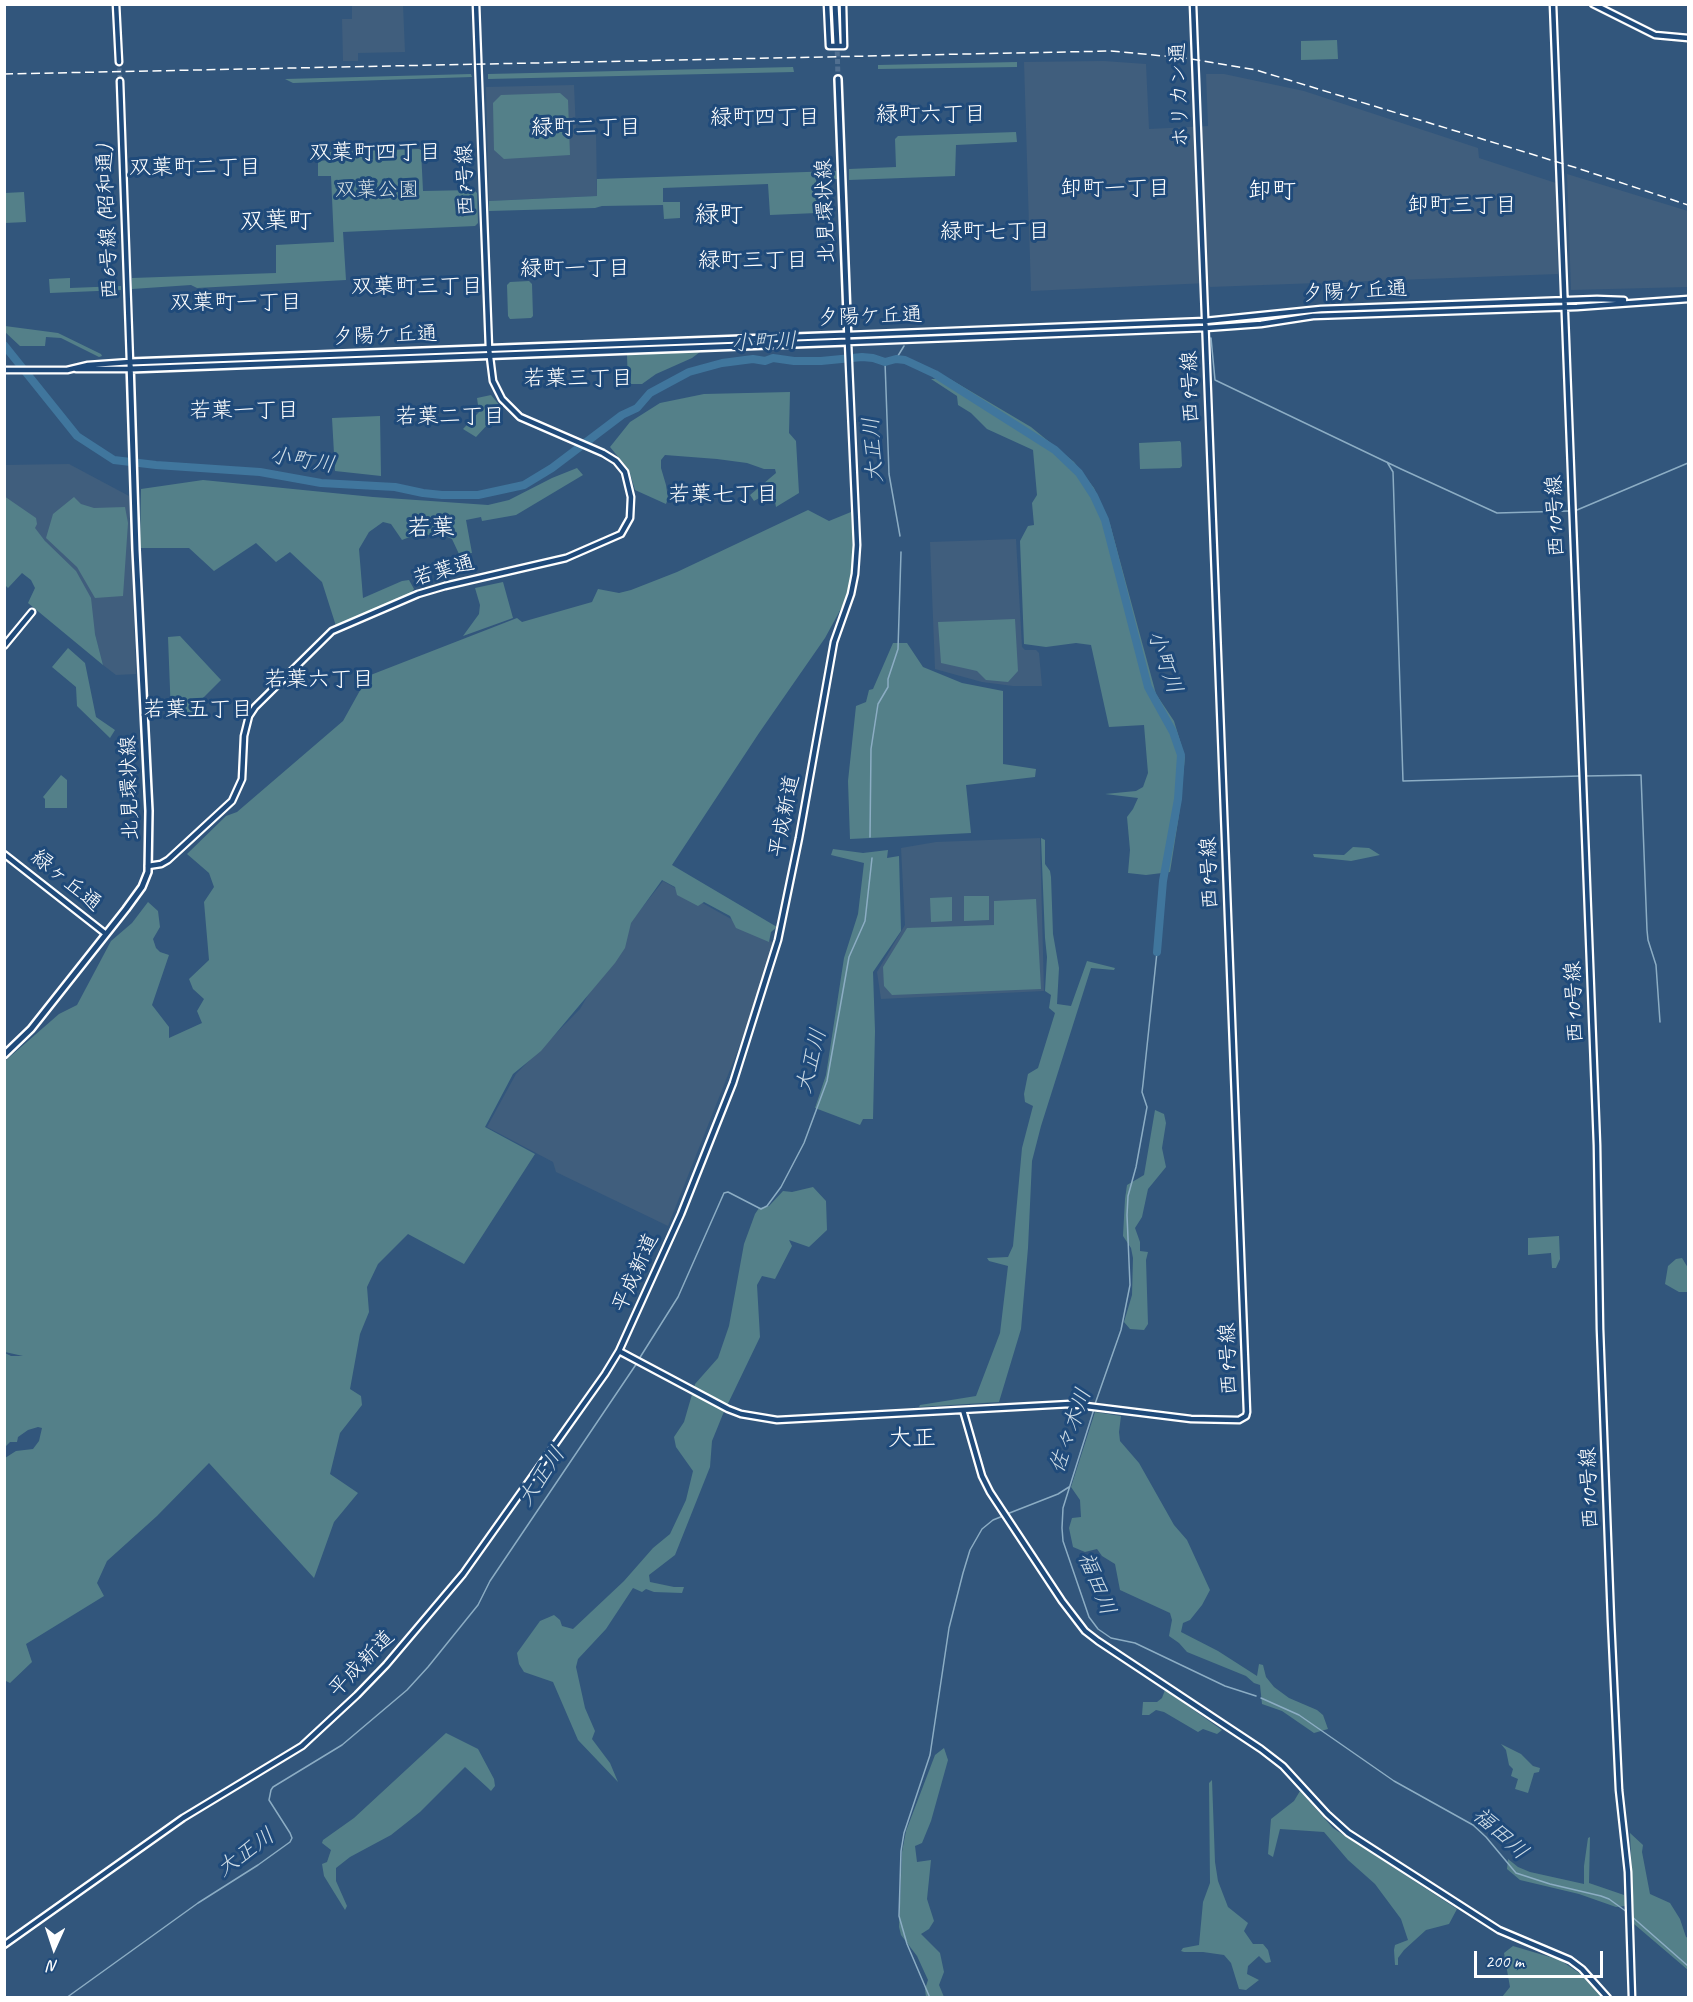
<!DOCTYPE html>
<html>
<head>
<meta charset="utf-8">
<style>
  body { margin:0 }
  #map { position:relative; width:1693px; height:2002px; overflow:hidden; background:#32567c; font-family:Caveat,sans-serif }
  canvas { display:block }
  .frame { position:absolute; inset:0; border:6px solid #fff; pointer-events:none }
  .north { position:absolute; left:24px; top:1918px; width:60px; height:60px; -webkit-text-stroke:4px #1f4a7a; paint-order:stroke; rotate:183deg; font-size:16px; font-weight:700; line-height:24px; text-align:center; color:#fff }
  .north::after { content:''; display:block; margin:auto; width:21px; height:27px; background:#fff; clip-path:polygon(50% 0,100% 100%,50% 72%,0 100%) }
  .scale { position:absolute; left:1474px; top:1951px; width:129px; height:27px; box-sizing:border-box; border:3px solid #fff; border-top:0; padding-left:8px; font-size:18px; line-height:21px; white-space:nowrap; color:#fff; -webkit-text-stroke:4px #1f4a7a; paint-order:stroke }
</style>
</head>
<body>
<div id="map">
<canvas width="1693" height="2002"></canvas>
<div class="frame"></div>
<div class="north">N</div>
<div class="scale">200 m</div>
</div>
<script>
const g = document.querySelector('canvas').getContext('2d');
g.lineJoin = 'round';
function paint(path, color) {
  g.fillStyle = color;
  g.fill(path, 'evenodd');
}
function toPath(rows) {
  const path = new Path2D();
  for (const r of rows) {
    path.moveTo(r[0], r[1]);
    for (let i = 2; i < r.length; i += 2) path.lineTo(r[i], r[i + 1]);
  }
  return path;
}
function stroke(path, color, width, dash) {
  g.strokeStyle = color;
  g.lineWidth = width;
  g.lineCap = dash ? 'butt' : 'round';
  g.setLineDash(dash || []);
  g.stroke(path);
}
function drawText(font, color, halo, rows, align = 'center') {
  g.font = font + ' Caveat,"Klee One",sans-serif';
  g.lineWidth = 6;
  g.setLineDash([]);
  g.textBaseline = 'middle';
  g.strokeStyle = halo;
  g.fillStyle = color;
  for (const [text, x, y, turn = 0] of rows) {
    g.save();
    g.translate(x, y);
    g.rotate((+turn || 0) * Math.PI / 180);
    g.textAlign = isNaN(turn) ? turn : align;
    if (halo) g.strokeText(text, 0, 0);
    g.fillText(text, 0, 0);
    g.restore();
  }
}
paint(toPath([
  [352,5,403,5,405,52,358,53,358,61,343,61,342,19,352,19],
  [1104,61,1146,64,1149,129,1208,126,1206,74,1224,74,1304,91,1478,148,1479,158,1556,183,1558,274,1210,287,1208,283,1031,291,1024,62],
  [574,85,576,131,596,131,597,196,489,201,486,87],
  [1567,174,1688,211,1688,287,1571,290],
  [69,464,129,496,136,674,116,675,103,665,95,634,45,541,5,497,4,465],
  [1016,539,1022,647,1025,650,1036,650,1039,653,1042,686,1013,686,982,682,935,669,930,542],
  [1040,838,1044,991,881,999,877,972,905,925,901,848,936,842],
  [663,881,774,943,741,1042,668,1226,556,1172,553,1162,487,1127,516,1074,580,1009,630,923]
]), '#405e7d');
paint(toPath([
  [1337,40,1338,59,1301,60,1301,41],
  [1017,62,1017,67,878,69,878,65],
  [793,67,794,72,488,79,488,74],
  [471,74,472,77,293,83,285,79],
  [560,93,568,100,570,155,504,159,494,150,493,103,501,95],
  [1016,132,1017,142,956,145,955,176,849,180,849,169,896,167,895,139,898,136],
  [419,149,421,150,423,191,474,190,477,193,478,223,475,226,343,232,346,280,197,288,191,285,132,289,132,278,276,273,276,245,334,242,331,176,318,176,318,161,330,160,330,152],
  [836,171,837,179,816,180,817,213,770,215,768,184,663,188,663,202,680,202,680,218,664,219,663,205,602,206,595,208,489,211,489,201,597,196,597,179],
  [24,192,26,222,5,223,5,193],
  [70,278,70,288,121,286,121,290,50,293,49,279],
  [529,281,532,284,533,316,531,318,510,319,508,316,507,285,510,282],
  [5,326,58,333,101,354,102,356,99,357,61,338,46,337,45,346,20,346,5,332],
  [700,352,692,358,656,374,642,384,628,384,627,355],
  [931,379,950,379,1031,427,1074,462,1094,488,1110,524,1156,694,1174,721,1185,757,1179,815,1170,872,1146,875,1128,873,1130,850,1127,817,1133,809,1138,798,1105,794,1136,791,1143,787,1148,773,1144,725,1109,727,1091,645,1076,643,1046,647,1024,644,1020,541,1028,526,1034,525,1032,503,1037,495,1033,450,987,429,971,413,958,405,957,396],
  [790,392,789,433,796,441,799,493,776,507,773,490,754,501,750,495,776,473,775,469,764,469,747,463,717,459,665,455,661,460,661,468,666,485,668,498,666,504,635,490,629,470,610,447,630,422,660,403,704,394],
  [491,395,501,407,501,410,476,437,463,429,479,412,477,398],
  [380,416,381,476,335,471,332,418],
  [1180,441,1181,443,1182,466,1180,468,1140,469,1139,443],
  [577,468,583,475,516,515,482,521,481,517,466,520,472,553,459,554,452,539,443,535,415,535,402,540,391,524,383,522,369,532,359,549,363,598,402,581,409,580,414,589,410,594,336,626,322,582,290,552,276,562,256,543,214,571,189,548,140,548,141,489,203,480,373,497,488,505,509,500,552,478],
  [4,496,36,518,37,524,35,528,45,541,76,571,91,598,95,634,103,665,28,603,35,588,31,580,22,573,8,588,5,585],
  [74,497,81,504,94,508,125,507,128,523,123,596,95,598,77,567,46,538,53,514],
  [808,510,829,521,851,512,853,552,850,592,825,638,759,733,672,865,777,927,771,932,769,942,736,928,730,916,704,902,698,906,677,895,675,887,662,880,631,923,625,948,615,963,541,1051,513,1074,485,1127,535,1154,464,1264,408,1234,378,1264,367,1287,369,1312,360,1334,350,1389,361,1396,362,1405,340,1433,330,1474,358,1493,334,1522,314,1578,209,1463,157,1516,107,1561,97,1583,104,1596,26,1644,32,1662,10,1683,4,1680,5,1458,16,1451,33,1449,39,1441,42,1428,38,1427,28,1430,18,1437,17,1442,10,1442,5,1447,5,1353,11,1356,23,1356,5,1352,5,1061,59,1014,77,1005,111,941,132,923,148,902,158,911,160,927,153,939,156,948,160,952,169,955,152,1005,169,1027,169,1038,202,1023,197,1011,204,999,193,989,189,979,209,960,204,902,214,887,209,873,187,854,226,816,237,812,343,721,368,676,517,618,522,622,592,602,598,589,619,593,631,590,677,572],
  [503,582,513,618,463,636,479,614,480,605,475,588],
  [1015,619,1018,671,1008,682,986,680,977,671,941,663,938,622],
  [180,636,221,680,202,699,202,714,171,715,168,637],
  [893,643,907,643,923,667,962,683,1003,691,1003,764,1036,769,1035,777,966,785,971,833,850,839,848,781,856,706,866,702,869,690,873,689],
  [68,648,85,663,96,717,115,730,110,738,77,706,76,687,52,667],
  [61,775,67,780,67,808,45,808,45,799,43,797],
  [1041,838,1045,840,1045,864,1050,871,1051,877,1053,934,1059,968,1057,1004,1071,1006,1087,961,1115,968,1114,970,1091,968,1041,1126,1032,1161,1028,1248,1021,1329,999,1402,919,1407,920,1405,976,1396,1000,1333,1008,1266,989,1261,987,1258,1008,1257,1013,1246,1022,1148,1033,1106,1025,1102,1024,1094,1028,1074,1038,1068,1055,1013,1049,1008,1051,995,1045,991,1047,957,1045,938],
  [1353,847,1369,848,1380,855,1351,861,1314,857,1313,854,1344,855],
  [833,849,863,853,888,850,887,858,899,856,901,931,873,972,875,1031,873,1119,863,1119,860,1125,815,1108,826,1075,844,958,858,914,864,863,831,855],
  [989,896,989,920,964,921,964,896],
  [952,897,952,921,931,922,930,898],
  [1036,899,1041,989,892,995,884,986,883,967,907,928,994,925,994,901],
  [1155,1110,1164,1114,1166,1123,1162,1148,1166,1167,1148,1189,1142,1217,1135,1228,1140,1242,1140,1251,1148,1252,1146,1260,1148,1324,1144,1330,1130,1329,1124,1322,1132,1295,1133,1258,1131,1248,1123,1236,1125,1199,1127,1185,1144,1175],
  [813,1187,826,1201,827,1230,809,1247,789,1240,792,1246,775,1279,762,1276,757,1285,760,1337,723,1414,712,1441,710,1467,675,1555,649,1575,650,1582,674,1587,684,1587,682,1593,654,1592,646,1589,642,1592,633,1588,606,1629,578,1659,576,1667,585,1708,595,1731,592,1739,610,1763,618,1782,578,1740,553,1682,524,1672,519,1664,517,1653,540,1621,554,1615,560,1620,562,1626,573,1629,624,1581,653,1548,670,1534,686,1500,693,1471,676,1447,674,1437,684,1422,695,1384,718,1358,729,1326,744,1244,755,1214,759,1208,769,1206,783,1191,792,1192],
  [1559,1236,1560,1259,1556,1268,1552,1268,1551,1253,1528,1255,1528,1238],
  [1682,1258,1688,1268,1688,1292,1679,1292,1665,1284,1668,1266,1676,1259],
  [1095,1412,1121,1416,1119,1432,1120,1441,1139,1463,1174,1525,1187,1540,1210,1590,1202,1605,1190,1620,1183,1623,1181,1632,1218,1651,1257,1676,1259,1664,1263,1665,1266,1677,1274,1687,1289,1698,1317,1710,1323,1715,1328,1729,1314,1733,1282,1711,1262,1704,1260,1685,1254,1683,1246,1676,1187,1652,1179,1643,1169,1636,1172,1620,1170,1613,1120,1590,1115,1564,1102,1556,1097,1549,1085,1552,1073,1547,1069,1528,1072,1518,1081,1517,1080,1500,1071,1487],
  [1165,1690,1222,1730,1217,1734,1203,1729,1198,1732,1164,1712,1156,1710,1149,1715,1142,1715,1143,1702,1157,1702,1162,1698],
  [446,1733,478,1749,494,1779,495,1786,491,1791,488,1788,465,1767,420,1812,391,1835,350,1857,336,1868,336,1881,347,1906,345,1910,324,1876,322,1864,327,1862,331,1850,322,1843,323,1840,354,1818],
  [1501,1744,1521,1754,1533,1766,1540,1768,1539,1772,1534,1773,1528,1793,1515,1789,1518,1779,1511,1776,1513,1769,1509,1765,1506,1750],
  [944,1748,948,1760,931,1821,922,1843,915,1846,917,1862,931,1860,927,1899,934,1921,929,1929,921,1934,940,1953,944,1972,939,1985,944,1997,926,1997,925,1989,928,1980,917,1956,901,1935,899,1927,902,1852,906,1831,935,1755],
  [1212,1780,1215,1862,1218,1881,1228,1907,1248,1923,1244,1931,1253,1944,1263,1944,1268,1950,1271,1962,1266,1963,1259,1956,1248,1966,1247,1974,1259,1980,1246,1990,1239,1989,1231,1963,1224,1955,1203,1952,1184,1952,1181,1951,1183,1948,1199,1945,1203,1902,1210,1883,1209,1783],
  [1300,1791,1333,1828,1457,1909,1449,1924,1426,1930,1404,1950,1398,1958,1398,1965,1395,1965,1394,1950,1395,1945,1408,1940,1401,1919,1375,1884,1348,1860,1324,1832,1280,1829,1273,1857,1268,1854,1271,1819,1294,1801],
  [1630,1833,1643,1845,1642,1852,1650,1894,1670,1903,1680,1919,1686,1937,1688,1938,1688,1970,1634,1924],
  [1590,1837,1589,1883,1624,1895,1626,1906,1616,1907,1579,1894,1520,1880,1507,1869,1508,1859,1518,1867,1530,1872,1584,1884,1584,1866,1588,1838],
  [1513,1946,1560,1960,1582,1975,1602,1997,1502,1997,1510,1987,1504,1953]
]), '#548089');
stroke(toPath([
  [1211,338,1215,380,1401,469,1497,513,1569,511],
  [896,359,904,346],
  [885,362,889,474,900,536],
  [1387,462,1393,472,1403,781,1580,776],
  [1577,510,1688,463],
  [1585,776,1641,775,1647,930,1648,940,1656,965,1660,1022],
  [870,837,871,749,878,704,888,687,888,679,898,649,901,552],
  [639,1359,678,1297,724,1193,728,1192,761,1209,767,1206,781,1187,804,1143,827,1081,849,957,865,921,872,858],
  [1095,1404,1121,1330,1130,1285,1127,1215,1128,1196,1136,1167,1147,1107,1142,1092,1143,1084,1157,952],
  [1094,1409,1063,1508,1062,1528,1063,1541,1089,1617,1098,1629,1111,1638,1135,1643,1225,1686,1256,1696],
  [1007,1514,1058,1494,1069,1487],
  [1261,1698,1299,1715,1394,1781,1473,1825,1486,1837,1516,1873,1550,1884,1601,1896,1609,1899,1627,1912],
  [1630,1915,1688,1966],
  [66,1998,198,1903,258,1865,290,1842,292,1838,290,1833,269,1800,271,1790,273,1787,342,1745,407,1690,428,1667,478,1605,490,1581,637,1363],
  [930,1998,907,1944,899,1916,901,1851,904,1833,930,1755,949,1628,963,1573,970,1550,982,1529,993,1520,1003,1516]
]), '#8cadc4', 1.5);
stroke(toPath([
  [4,345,77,436,114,460,156,465,260,472,321,483,395,487,423,493,442,495,478,495,524,485,552,468,622,415,637,408,650,393,689,372,722,363,753,359,765,361,773,358,794,361,821,361,862,357,873,358,885,362,896,359,905,360,935,374,1055,450,1079,473,1094,496,1105,520,1148,687,1173,732,1181,755,1178,799,1163,881,1157,952]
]), '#40769d', 8);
stroke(toPath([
  [119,62,120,81]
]), '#516f90', 4.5, [4.5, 2]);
stroke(toPath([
  [837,44,838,79]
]), '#516f90', 5, [5, 2.5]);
const minor = toPath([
  [116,4,119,62],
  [827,4,829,46,844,46,843,4],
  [1553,4,1597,1145,1600,1329,1611,1620,1619,1790,1628,1872,1632,1998],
  [1593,4,1655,35,1688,38],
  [848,335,1205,321,1321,309,1597,299,1624,300],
  [76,369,130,369],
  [4,370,68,370],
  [67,370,88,365,130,362,120,81],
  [4,646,32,612],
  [4,854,106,934],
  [148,866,161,864,168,860,232,801,242,779,244,736,249,716,255,707,332,631,418,594,445,586,566,558,621,534,630,518,631,497,625,472,616,461,603,453,520,417,502,399,493,381,489,349,476,4],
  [619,1351,728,1409,741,1414,777,1420,1070,1404,1191,1419,1239,1420,1246,1416,1247,1412,1193,4],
  [963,1410,982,1476,990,1492,1062,1601,1085,1631,1098,1641,1261,1749,1283,1766,1327,1814,1348,1833,1499,1930,1570,1960,1582,1969,1608,1998],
  [4,1945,183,1818,302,1746,357,1695,386,1665,463,1574,605,1374,619,1351,681,1214,733,1083,778,940,799,838,834,642,851,594,855,574,857,545,848,342,1206,328,1261,324,1313,316,1577,307,1688,299]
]);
const major = toPath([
  [835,4,837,44],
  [130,369,848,342,838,79],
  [4,1055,31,1029,126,909,142,887,148,872,149,811,136,550,130,362,848,335]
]);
stroke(minor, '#fff', 9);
stroke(major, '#fff', 10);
stroke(minor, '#1f4a7a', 4.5);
stroke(major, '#1f4a7a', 5);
stroke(toPath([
  [4,74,1111,51,1185,58,1256,70,1577,168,1688,205]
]), '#fff', 1.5, [9, 4.5]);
drawText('21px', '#fff', '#1f4a7a', [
  ["ホリカン通",1180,95,-92],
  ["西7号線",466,180,-92],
  ["北見環状線",826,211,-92],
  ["西6号線 (昭和通)",108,222,-92],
  ["夕陽ケ丘通",1355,292,-3],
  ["夕陽ケ丘通",870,317,-2],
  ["夕陽ケ丘通",385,336,-2],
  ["西9号線",1191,387,-92],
  ["西10号線",1556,516,-92],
  ["若葉通",444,571,-16],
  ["北見環状線",130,788,-92],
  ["平成新道",785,816,-79],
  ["西9号線",1210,873,-92],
  ["緑ヶ丘通",66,881,39],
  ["西10号線",1575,1002,-92],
  ["平成新道",636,1273,-66],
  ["西9号線",1229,1359,-92],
  ["西10号線",1590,1488,-92],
  ["平成新道",362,1664,-46]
]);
drawText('21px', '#d4dfe2', '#1f4a7a', [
  ["双葉公園",377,190]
]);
drawText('22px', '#fff', '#1f4a7a', [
  ["緑町六丁目",931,115],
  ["緑町四丁目",765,118],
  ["緑町二丁目",586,128],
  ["双葉町四丁目",375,153],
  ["双葉町二丁目",195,168],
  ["卸町一丁目",1115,189],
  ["卸町三丁目",1462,206],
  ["緑町七丁目",995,232],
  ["緑町三丁目",753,261],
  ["緑町一丁目",575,269],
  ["双葉町三丁目",417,287],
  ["双葉町一丁目",236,303],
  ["若葉三丁目",578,379],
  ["若葉一丁目",244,411],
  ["若葉二丁目",450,417],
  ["若葉七丁目",723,495],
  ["若葉六丁目",319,680],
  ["若葉五丁目",198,710]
]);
drawText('italic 22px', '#cfdde6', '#1f4a7a', [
  ["小町川",764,343,-3],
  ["大正川",874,450,-94],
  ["小町川",302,461,9],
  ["小町川",1164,662,71],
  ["大正川",812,1061,-76],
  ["佐々木川",1071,1431,-71],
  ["大正川",542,1477,-56],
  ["福田川",1096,1584,68],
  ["福田川",1500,1834,42],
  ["大正川",246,1853,-36]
]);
drawText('24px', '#fff', '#1f4a7a', [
  ["卸町",1272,192],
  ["緑町",719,216],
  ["双葉町",276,222],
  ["若葉",431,529],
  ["大正",912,1439]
]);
</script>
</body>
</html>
